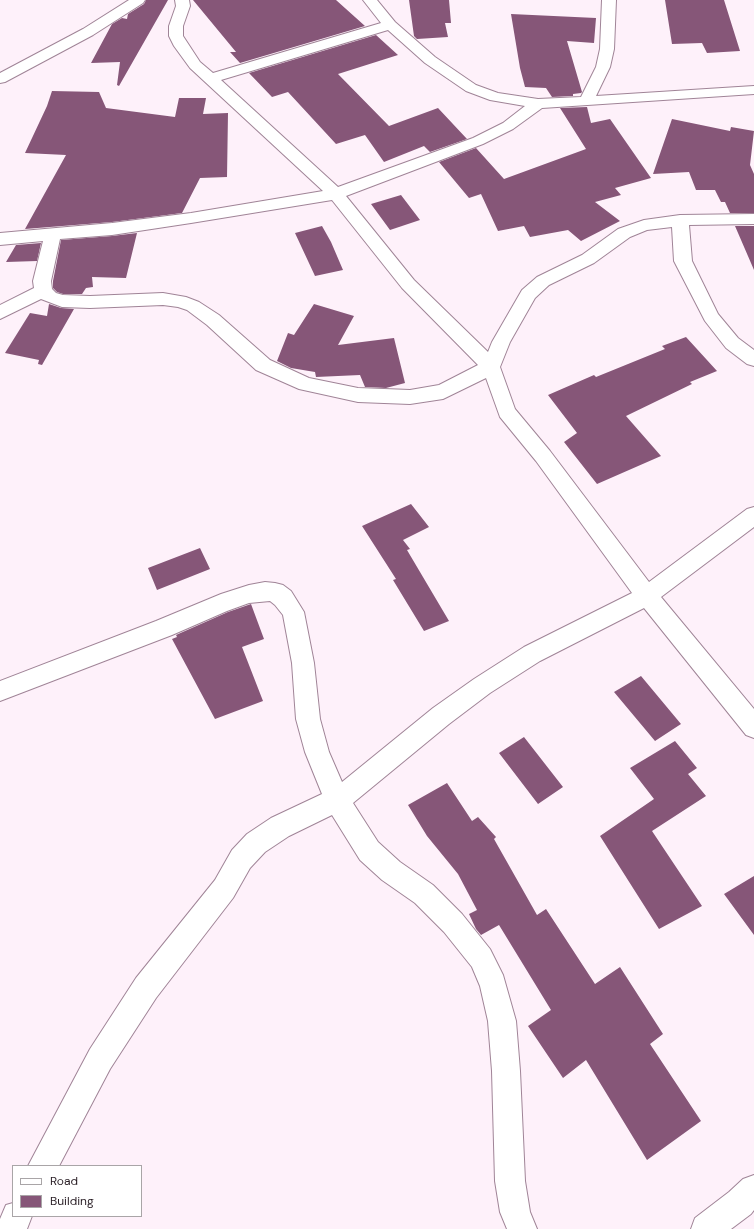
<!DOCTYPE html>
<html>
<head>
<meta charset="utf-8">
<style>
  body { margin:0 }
  #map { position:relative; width:754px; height:1229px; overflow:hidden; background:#fef1fa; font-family:"DM Sans",sans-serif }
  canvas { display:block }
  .legend { position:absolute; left:12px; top:1165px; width:130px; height:52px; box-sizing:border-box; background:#fff; border:1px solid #a9a5a7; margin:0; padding:5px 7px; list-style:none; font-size:12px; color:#281d24 }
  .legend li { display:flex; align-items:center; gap:8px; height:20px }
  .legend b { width:20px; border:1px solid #a9a5a7 }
</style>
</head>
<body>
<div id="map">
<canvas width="754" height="1229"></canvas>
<ul class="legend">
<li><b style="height:5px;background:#fff"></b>Road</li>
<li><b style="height:11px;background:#865678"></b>Building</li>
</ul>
</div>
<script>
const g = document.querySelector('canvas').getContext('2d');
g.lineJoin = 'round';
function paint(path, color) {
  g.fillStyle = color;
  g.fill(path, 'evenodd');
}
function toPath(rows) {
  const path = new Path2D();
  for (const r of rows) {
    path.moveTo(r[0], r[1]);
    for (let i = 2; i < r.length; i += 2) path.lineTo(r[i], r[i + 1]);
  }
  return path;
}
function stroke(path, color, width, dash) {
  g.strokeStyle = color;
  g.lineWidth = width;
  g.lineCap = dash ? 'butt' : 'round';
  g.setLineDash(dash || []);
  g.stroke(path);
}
paint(toPath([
  [146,0,168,0,119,86,117,85,120,62,91,63,112,24,122,18,127,19,128,14,144,4],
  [193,0,336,0,365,26,240,63,230,52,236,52],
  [409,0,449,0,451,23,445,23,448,37,417,39,414,36],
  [665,0,724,0,740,51,707,53,702,43,672,44],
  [511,14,596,18,594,43,567,41,582,92,581,93,573,94,573,96,552,97,546,88,525,87,520,68],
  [376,35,398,55,338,74,389,126,438,108,467,139,430,152,424,146,384,162,365,135,336,144,288,92,272,97,249,73],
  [52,91,99,92,106,108,175,117,179,98,206,98,203,114,228,113,227,177,200,178,182,213,112,222,25,229,66,155,25,153,47,106],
  [587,107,591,123,610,119,651,178,615,188,621,195,595,202,620,221,581,241,568,230,530,237,524,226,498,231,481,194,469,198,439,162,476,148,504,179,586,149,560,108],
  [672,119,730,131,731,127,754,131,750,165,754,174,754,213,730,213,725,202,721,202,715,190,696,190,689,172,653,174],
  [401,195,420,220,390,230,371,204],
  [322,226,331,242,343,270,315,276,295,233],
  [735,226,754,226,754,270],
  [137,233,126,278,92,277,93,287,86,288,82,294,63,294,57,292,53,288,53,281,61,240,112,236],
  [41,243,37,261,6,262,16,245],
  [49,304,61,308,74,309,42,365,38,364,39,360,5,353,30,313,47,316],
  [314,304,354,316,338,345,394,338,405,383,386,388,365,387,360,375,316,377,315,372,291,368,277,361,288,333,294,335],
  [686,337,717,371,690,382,692,384,626,416,661,456,597,484,564,442,577,433,548,395,594,375,596,377,665,349,662,346],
  [411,504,429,527,403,540,410,549,407,550,449,621,424,631,393,580,396,579,362,526],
  [200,548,210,569,157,590,148,568],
  [251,604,264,639,242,647,263,701,215,719,172,639,177,637,176,635,228,612],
  [641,676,681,724,655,741,614,692],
  [524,737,563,787,538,804,499,753],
  [675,741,697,768,688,774,706,796,652,831,702,906,659,929,600,836,654,799,630,768],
  [447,783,472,821,478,817,496,837,494,839,537,915,546,909,595,984,620,967,663,1034,650,1044,701,1121,647,1160,586,1060,563,1078,528,1026,551,1010,499,925,481,935,476,929,469,914,477,910,458,874,427,836,408,805],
  [754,876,754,935,724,894]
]), '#865678');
const minor = toPath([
  [129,0,145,0,143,3,93,35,5,82,0,83,0,73,83,29,129,0],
  [175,0,189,0,190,6,183,26,183,36,200,62,213,73,381,23,363,0,377,0,395,22,435,57,476,85,498,93,538,99,581,97,596,67,600,49,602,0,616,0,614,49,610,67,596,96,754,86,754,94,542,108,513,129,483,144,346,196,414,280,488,352,492,342,522,290,537,277,582,255,618,229,644,220,680,215,754,214,754,224,689,225,692,261,718,314,738,338,754,350,754,366,747,364,726,348,705,321,674,261,672,227,647,230,630,237,594,263,549,285,535,298,510,342,500,367,515,409,550,451,649,582,747,509,754,507,754,527,661,597,754,709,754,738,746,735,644,608,540,661,490,693,449,724,353,803,378,842,400,862,433,885,462,914,490,949,503,975,516,1021,520,1071,525,1181,530,1212,537,1229,507,1229,500,1212,495,1181,492,1071,488,1021,480,986,472,967,444,932,415,903,382,880,360,860,332,815,289,836,265,852,250,868,233,898,156,998,110,1069,59,1166,28,1166,90,1049,136,978,215,880,232,850,247,834,271,818,322,794,305,752,296,719,292,663,283,615,275,605,270,601,249,603,227,611,172,635,0,701,0,681,156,621,221,594,249,585,265,582,275,583,283,585,291,591,304,612,314,663,320,719,329,752,342,782,433,708,474,679,524,647,632,593,536,461,500,417,486,378,443,399,410,404,358,402,299,389,256,370,207,325,187,310,178,307,163,305,90,308,62,307,41,299,0,319,0,305,34,288,33,281,43,241,0,245,0,233,112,223,191,213,323,191,190,68,174,46,169,36,169,26,176,6,175,0],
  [388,30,425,63,466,91,490,100,525,106,503,123,473,138,338,187,221,80,388,30],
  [332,200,402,288,478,365,439,385,410,390,358,388,309,378,270,360,219,315,199,302,186,297,163,293,90,296,63,295,56,293,52,289,51,281,60,239,112,235,191,223,332,200],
  [754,1175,754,1210,751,1214,731,1229,691,1229,695,1218,729,1192,743,1179,754,1175],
  [13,1203,13,1216,32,1216,27,1229,0,1229,0,1219,6,1205,13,1203]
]);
stroke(minor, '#a08497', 2);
paint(minor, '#fff');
</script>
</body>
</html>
